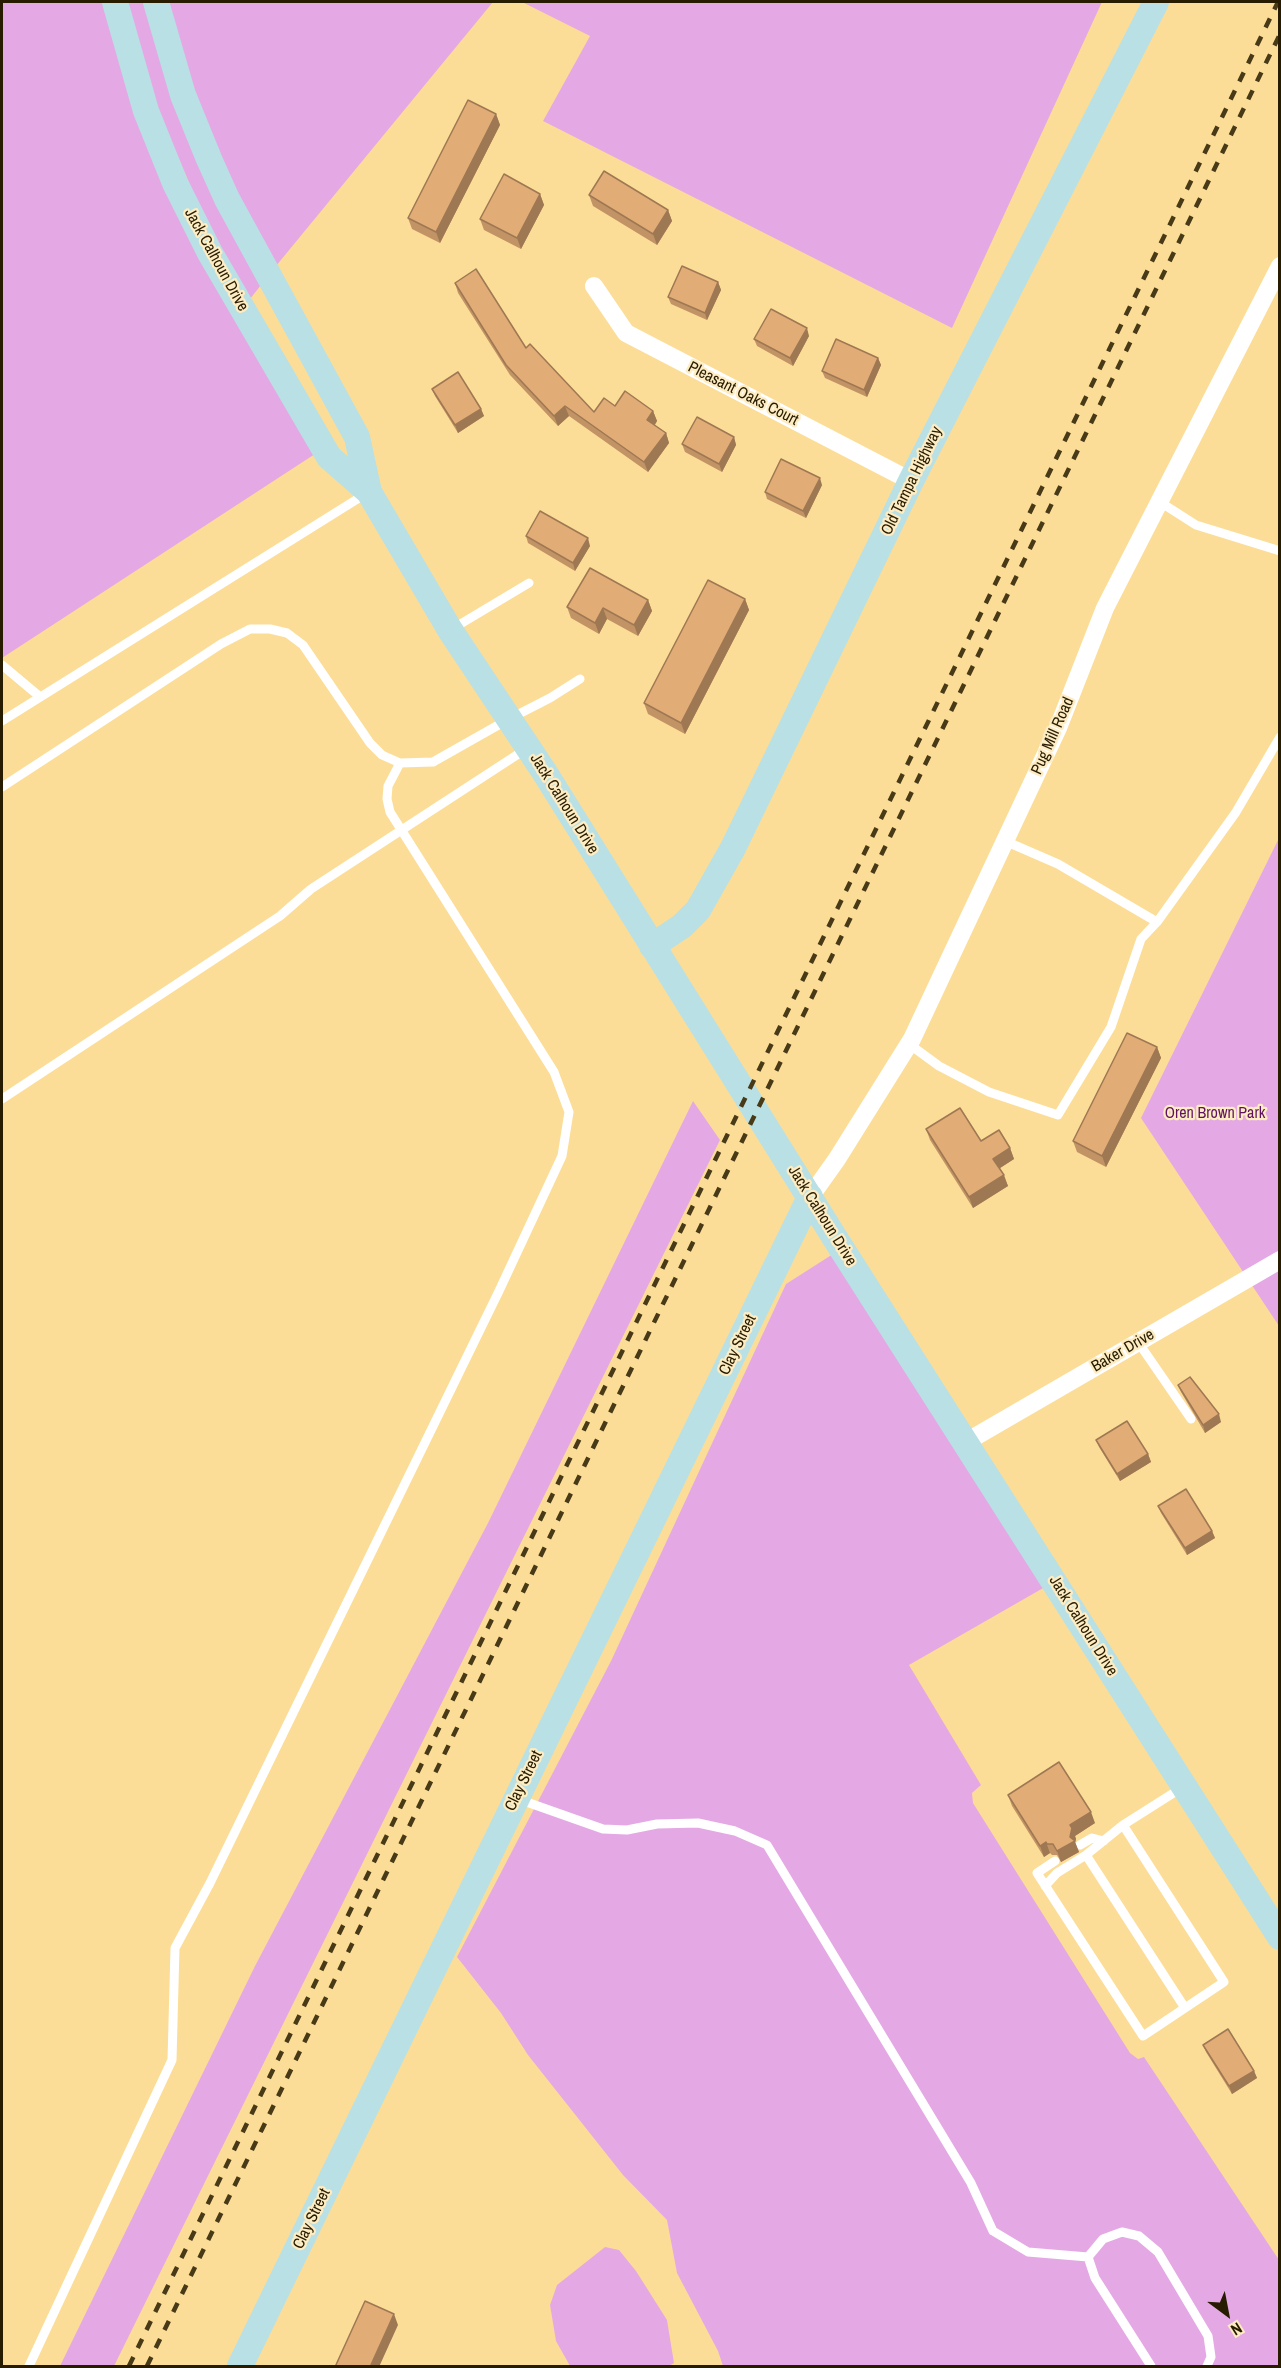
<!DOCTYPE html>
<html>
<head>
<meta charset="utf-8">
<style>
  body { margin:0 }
  #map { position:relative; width:1281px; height:2368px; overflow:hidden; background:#fcdd97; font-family:"Archivo Narrow",sans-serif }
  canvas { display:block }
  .frame { position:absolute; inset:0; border:3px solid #271c00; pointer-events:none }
  .north { position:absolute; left:1197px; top:2284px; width:60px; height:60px; -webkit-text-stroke:4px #feecc3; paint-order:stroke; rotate:148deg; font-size:16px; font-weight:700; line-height:24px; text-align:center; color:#271c00 }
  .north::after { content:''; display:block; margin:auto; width:21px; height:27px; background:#271c00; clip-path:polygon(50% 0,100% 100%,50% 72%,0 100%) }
</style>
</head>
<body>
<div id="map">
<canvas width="1281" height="2368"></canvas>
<div class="frame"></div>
<div class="north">N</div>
</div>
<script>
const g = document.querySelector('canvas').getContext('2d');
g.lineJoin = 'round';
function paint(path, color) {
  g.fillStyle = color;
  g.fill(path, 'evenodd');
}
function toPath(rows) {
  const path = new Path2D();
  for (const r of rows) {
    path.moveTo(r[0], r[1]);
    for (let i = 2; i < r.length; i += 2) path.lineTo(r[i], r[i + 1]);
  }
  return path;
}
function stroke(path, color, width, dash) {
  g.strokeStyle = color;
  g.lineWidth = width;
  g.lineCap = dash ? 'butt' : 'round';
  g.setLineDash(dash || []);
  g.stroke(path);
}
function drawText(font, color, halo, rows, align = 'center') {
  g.font = font + ' "Archivo Narrow",sans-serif';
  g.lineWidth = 4.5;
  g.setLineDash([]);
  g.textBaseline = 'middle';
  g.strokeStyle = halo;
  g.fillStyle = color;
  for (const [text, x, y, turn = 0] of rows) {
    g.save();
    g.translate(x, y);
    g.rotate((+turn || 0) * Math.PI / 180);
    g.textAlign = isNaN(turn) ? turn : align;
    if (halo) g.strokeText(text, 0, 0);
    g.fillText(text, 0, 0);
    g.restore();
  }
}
paint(toPath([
  [2,2,103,2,315,454,2,658],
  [126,2,145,2,261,285,250,299,202,213,157,108],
  [168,2,493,2,276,266,237,194,194,92],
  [522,2,1102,2,952,328,543,121,590,36],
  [1279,838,1279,1326,1141,1118],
  [693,1101,720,1140,114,2366,60,2366,255,1966,488,1523],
  [833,1254,1045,1587,909,1665,981,1785,972,1793,973,1803,1130,2053,1138,2059,1144,2057,1279,2260,1279,2366,723,2366,718,2351,677,2273,667,2220,623,2175,528,2055,501,2013,457,1957,611,1661,786,1284],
  [605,2247,619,2250,636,2271,667,2320,674,2363,669,2366,570,2366,556,2341,550,2305,557,2285]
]), '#e4a9e4');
stroke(toPath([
  [1160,502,1196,525,1280,551],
  [452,629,529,583],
  [2,665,39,696],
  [2,721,367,493],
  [2,787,221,644,250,629,270,629,287,633,303,645,370,743,382,755,400,763,433,762,509,719,550,698,580,679],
  [1005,841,1058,864,1157,922,1236,812,1280,737],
  [909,1044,939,1066,989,1092,1058,1115,1111,1027,1141,939,1157,922],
  [2,1099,280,916,311,889,526,749],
  [1138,1342,1191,1419],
  [518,1799,603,1829,627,1830,657,1824,698,1823,735,1831,767,1845,971,2183,993,2231,1028,2252,1088,2257],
  [1080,1845,1092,1838,1104,1841],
  [1086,1855,1185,2008],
  [1055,1861,1037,1873,1143,2036,1224,1982,1123,1825],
  [1045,1886,1057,1873,1086,1855,1123,1825,1183,1787],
  [29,2366,172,2060,175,1948,210,1883,499,1291,562,1156,569,1112,554,1072,390,812,387,799,388,786,400,763],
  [1151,2366,1095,2278,1088,2257,1103,2239,1122,2232,1139,2236,1158,2252,1208,2336,1211,2357,1207,2366]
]), '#fff', 9);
stroke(toPath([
  [594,286,626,333,911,481],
  [810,1197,837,1159,912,1039,1058,728,1105,608,1280,266],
  [966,1442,1280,1260]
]), '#fff', 18);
stroke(toPath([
  [115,2,146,111,175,183,210,253,329,457,369,492,450,630,545,773,833,1235,1280,1937],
  [156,2,183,95,209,159,227,199,357,437,369,492],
  [652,946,682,926,698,910,733,848,911,481,1156,2],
  [240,2366,810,1197]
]), '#b9e0e4', 26);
stroke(toPath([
  [129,2366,1278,2],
  [147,2366,1280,34]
]), '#483a17', 4.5, [10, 10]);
paint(toPath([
  [496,114,500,125,440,243,412,229,408,218],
  [540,194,544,205,521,249,484,230,480,219],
  [589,195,668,210,672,221,657,245,593,206],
  [718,282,721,290,707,320,671,304,668,297],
  [455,283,594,412,615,406,653,411,657,421,655,425,666,433,669,443,648,472,569,416,558,426,510,375,458,293],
  [809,336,793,366,757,346,754,339],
  [878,358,881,365,867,397,825,378,822,371],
  [432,389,481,409,484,416,458,433,435,396],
  [734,437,736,445,722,472,685,452,682,444],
  [822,485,806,518,767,499,765,492],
  [526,536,590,546,575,571,528,543],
  [745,599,749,610,685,734,648,714,644,703],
  [648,600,652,611,638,636,607,619,599,634,571,618,567,607],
  [1157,1047,1161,1058,1106,1167,1077,1152,1073,1141],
  [926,1129,1010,1148,1014,1159,1000,1168,1008,1186,973,1208,930,1140],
  [1178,1385,1221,1422,1205,1433,1181,1392],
  [1096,1440,1148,1454,1151,1462,1120,1481,1099,1447],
  [1158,1506,1212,1531,1215,1538,1187,1555,1161,1513],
  [1008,1795,1095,1823,1075,1836,1076,1839,1075,1842,1079,1852,1061,1862,1057,1855,1052,1855,1050,1853,1044,1857,1012,1806],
  [1203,2045,1254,2071,1257,2078,1232,2094,1206,2052]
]), '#c29465');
paint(toPath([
  [496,114,500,125,440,243,436,232],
  [540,194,544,205,521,249,517,238],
  [668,210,672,221,657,245,653,234],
  [718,282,721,290,707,320,705,313],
  [807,328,809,336,793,366,790,358],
  [878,358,881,365,867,397,864,390],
  [565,406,569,416,558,426,554,416],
  [481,409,484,416,458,433,455,425],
  [653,411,657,421,651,430,647,420],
  [666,433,669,443,648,472,644,462],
  [734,437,736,445,722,472,719,464],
  [820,478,822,485,806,518,803,511],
  [588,538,590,546,575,571,573,563],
  [745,599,749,610,685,734,681,723],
  [648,600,652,611,638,636,634,625],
  [603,608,607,619,599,634,595,623],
  [1157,1047,1161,1058,1106,1167,1102,1156],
  [1010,1148,1014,1159,997,1170,993,1159],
  [1004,1175,1008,1186,973,1208,969,1197],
  [1219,1414,1221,1422,1205,1433,1203,1425],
  [1148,1454,1151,1462,1120,1481,1117,1474],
  [1212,1531,1215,1538,1187,1555,1185,1548],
  [1091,1812,1095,1823,1075,1836,1076,1839,1075,1842,1079,1852,1061,1862,1057,1851,1070,1837,1070,1825],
  [1046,1842,1050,1853,1044,1857,1040,1846],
  [1254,2071,1257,2078,1232,2094,1229,2086],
  [394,2314,398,2325,379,2367,370,2367]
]), '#9e7853');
const building = toPath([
  [468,100,496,114,436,232,408,218,468,100],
  [604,171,668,210,653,234,589,195,604,171],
  [504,174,540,194,517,238,480,219,504,174],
  [682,266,718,282,705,313,668,297,682,266],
  [476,269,526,348,530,344,594,412,604,398,615,406,625,391,653,411,647,420,666,433,644,462,565,406,554,416,506,365,455,283,476,269],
  [771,309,807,328,790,358,754,339,771,309],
  [836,339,878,358,864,390,822,371,836,339],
  [458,372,481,409,455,425,432,389,458,372],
  [697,417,734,437,719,464,682,444,697,417],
  [781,459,820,478,803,511,765,492,781,459],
  [540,511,588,538,573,563,526,536,540,511],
  [590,568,648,600,634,625,603,608,595,623,567,607,590,568],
  [708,580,745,599,681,723,644,703,708,580],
  [1127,1033,1157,1047,1102,1156,1073,1141,1127,1033],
  [960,1108,981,1141,999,1130,1010,1148,993,1159,1004,1175,969,1197,926,1129,960,1108],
  [1190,1377,1219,1414,1203,1425,1178,1385,1190,1377],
  [1127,1421,1148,1454,1117,1474,1096,1440,1127,1421],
  [1186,1489,1212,1531,1185,1548,1158,1506,1186,1489],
  [1059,1762,1091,1812,1070,1825,1072,1828,1070,1837,1075,1841,1057,1851,1053,1844,1047,1844,1046,1842,1040,1846,1008,1795,1059,1762],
  [1228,2029,1254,2071,1229,2086,1203,2045,1228,2029],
  [365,2301,394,2314,370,2367,335,2367,365,2301]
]);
paint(building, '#e1ac76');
stroke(building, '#9e7853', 1.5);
drawText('16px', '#271c00', '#feecc3', [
  ["Jack Calhoun Drive",216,260,61],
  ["Pleasant Oaks Court",743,394,27],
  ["Old Tampa Highway",912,481,-64],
  ["Pug Mill Road",1053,736,-66],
  ["Jack Calhoun Drive",564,804,58],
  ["Jack Calhoun Drive",822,1216,58],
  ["Clay Street",738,1345,-64],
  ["Baker Drive",1123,1351,-30],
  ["Jack Calhoun Drive",1083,1626,58],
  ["Clay Street",524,1781,-64],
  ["Clay Street",312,2219,-64]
]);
drawText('16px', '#5f1262', '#feecc3', [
  ["Oren Brown Park",1215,1114]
]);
</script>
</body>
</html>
